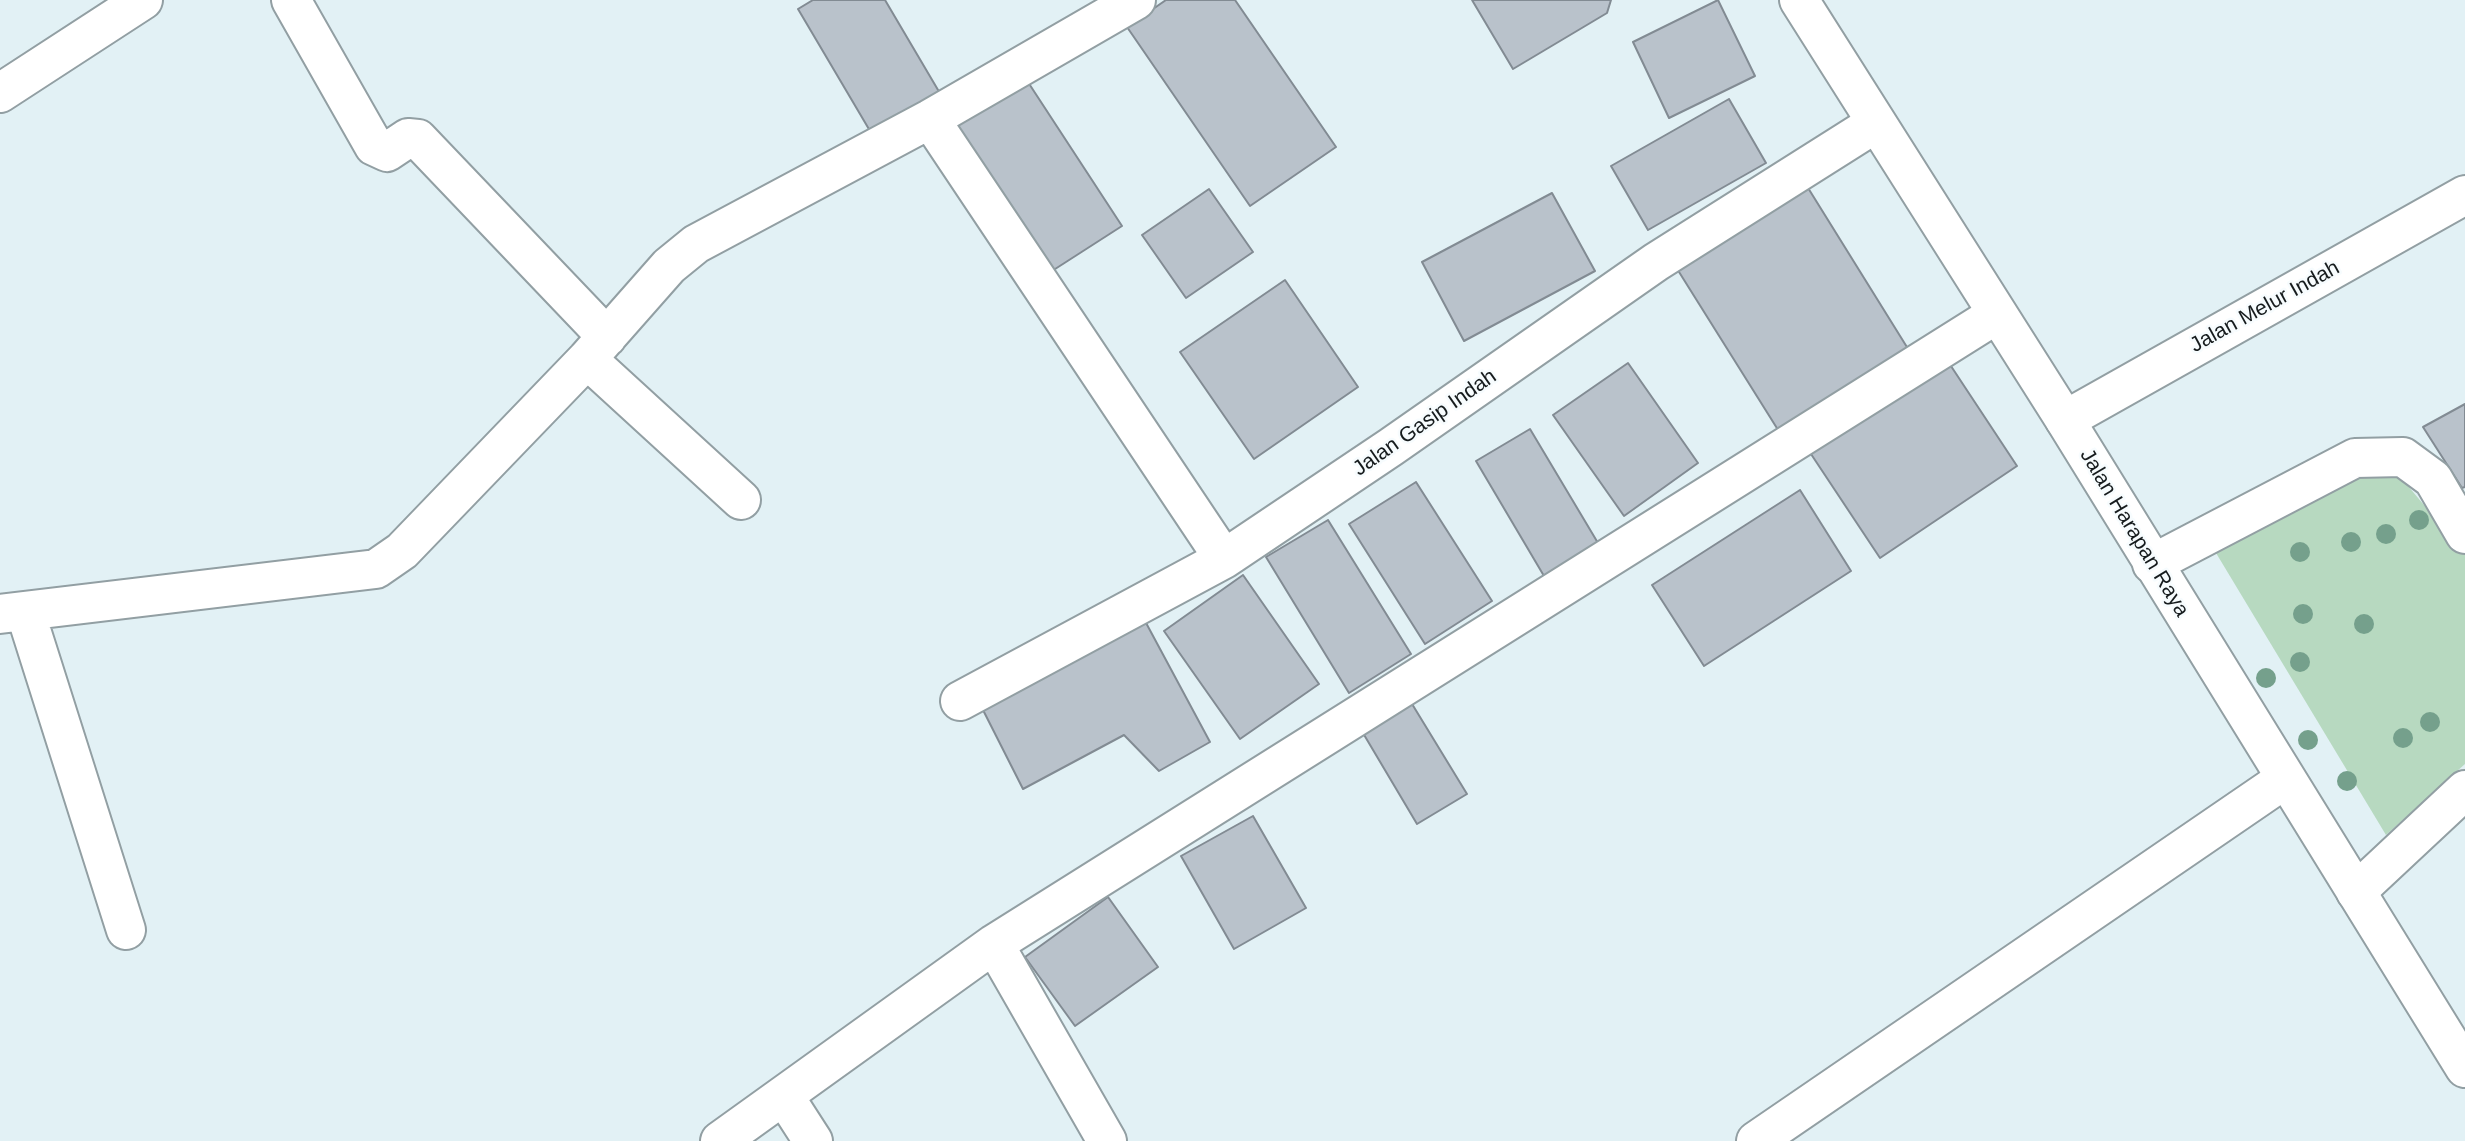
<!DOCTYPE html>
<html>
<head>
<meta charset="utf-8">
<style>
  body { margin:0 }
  canvas { display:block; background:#e2f1f5 }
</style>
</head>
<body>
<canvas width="2465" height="1141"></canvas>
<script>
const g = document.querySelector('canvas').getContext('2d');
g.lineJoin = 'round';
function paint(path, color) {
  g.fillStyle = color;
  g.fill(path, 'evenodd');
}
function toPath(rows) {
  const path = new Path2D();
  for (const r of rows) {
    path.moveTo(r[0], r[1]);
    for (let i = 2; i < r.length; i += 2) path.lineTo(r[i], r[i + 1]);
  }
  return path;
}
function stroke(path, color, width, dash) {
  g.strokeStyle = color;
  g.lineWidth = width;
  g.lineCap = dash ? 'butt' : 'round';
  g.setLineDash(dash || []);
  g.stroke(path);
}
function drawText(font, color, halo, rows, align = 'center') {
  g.font = font + ' Arial,sans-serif';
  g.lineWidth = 5;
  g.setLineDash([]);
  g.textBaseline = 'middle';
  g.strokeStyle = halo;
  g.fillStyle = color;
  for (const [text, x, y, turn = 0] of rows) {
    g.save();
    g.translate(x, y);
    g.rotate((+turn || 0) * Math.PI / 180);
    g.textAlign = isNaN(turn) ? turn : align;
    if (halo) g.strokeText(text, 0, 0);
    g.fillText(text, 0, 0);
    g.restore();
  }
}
paint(toPath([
  [2334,472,2398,474,2465,554,2465,764,2386,835,2213,548]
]), '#b7d9c0');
const building = toPath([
  [813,0,885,0,941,95,873,136,798,9,813,0],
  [1166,0,1235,0,1336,147,1250,206,1127,27,1166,0],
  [1472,0,1611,0,1607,13,1513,69,1472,0],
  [1718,0,1755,76,1669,118,1633,42,1718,0],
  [1024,76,1122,226,1038,280,941,129,1024,76],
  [1729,99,1766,163,1648,230,1611,166,1729,99],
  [1800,175,1915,360,1785,441,1669,256,1800,175],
  [1209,189,1253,252,1186,298,1142,235,1209,189],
  [1552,193,1595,271,1464,341,1422,262,1552,193],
  [1285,280,1358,387,1254,459,1180,352,1285,280],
  [1943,354,2017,466,1880,558,1805,445,1943,354],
  [1628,363,1698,463,1624,516,1553,415,1628,363],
  [2465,404,2465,487,2462,488,2423,427,2465,404],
  [1530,429,1598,543,1544,576,1476,461,1530,429],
  [1416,482,1492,601,1425,644,1349,524,1416,482],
  [1800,490,1851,571,1704,666,1652,585,1800,490],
  [1328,520,1411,654,1349,693,1266,557,1328,520],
  [1243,575,1319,684,1240,739,1164,631,1243,575],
  [1145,621,1210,742,1159,771,1124,735,1023,789,982,708,1145,621],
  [1409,699,1467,794,1417,824,1360,728,1409,699],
  [1253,816,1306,908,1234,949,1181,856,1253,816],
  [1108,897,1158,967,1075,1026,1025,957,1108,897]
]);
paint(building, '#b9c2cb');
stroke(building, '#828b93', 2);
const minor = toPath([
  [291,0,374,146,387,152,408,138,418,139,607,337],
  [0,93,143,0],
  [930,119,1224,559],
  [587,359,741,500],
  [2065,420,2465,195],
  [2152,564,2355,458,2403,457,2433,479,2465,534],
  [25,611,126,930],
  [0,614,376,569,402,551,587,359,669,266,696,244,930,119,1136,0],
  [960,701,1224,559,1391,447,1656,262,1876,123],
  [2356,892,2465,790],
  [994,944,1107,1141],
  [784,1096,813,1141],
  [720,1141,994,944,1997,314],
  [1756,1141,2285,779]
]);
const major = toPath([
  [1799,0,2065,420,2465,1068]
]);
stroke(minor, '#929fa3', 42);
stroke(major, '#929fa3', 42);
stroke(minor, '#fff', 38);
stroke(major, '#fff', 38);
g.fillStyle = '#75a08c';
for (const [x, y] of [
  [2419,520],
  [2386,534],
  [2351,542],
  [2300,552],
  [2303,614],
  [2364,624],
  [2300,662],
  [2266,678],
  [2430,722],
  [2403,738],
  [2308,740],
  [2347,781]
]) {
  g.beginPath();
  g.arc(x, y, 10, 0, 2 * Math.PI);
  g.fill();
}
drawText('21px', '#161b1d', '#f7fcfe', [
  ["Jalan Melur Indah",2265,307,-29],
  ["Jalan Gasip Indah",1425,423,-35],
  ["Jalan Harapan Raya",2134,533,59]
]);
</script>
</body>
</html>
